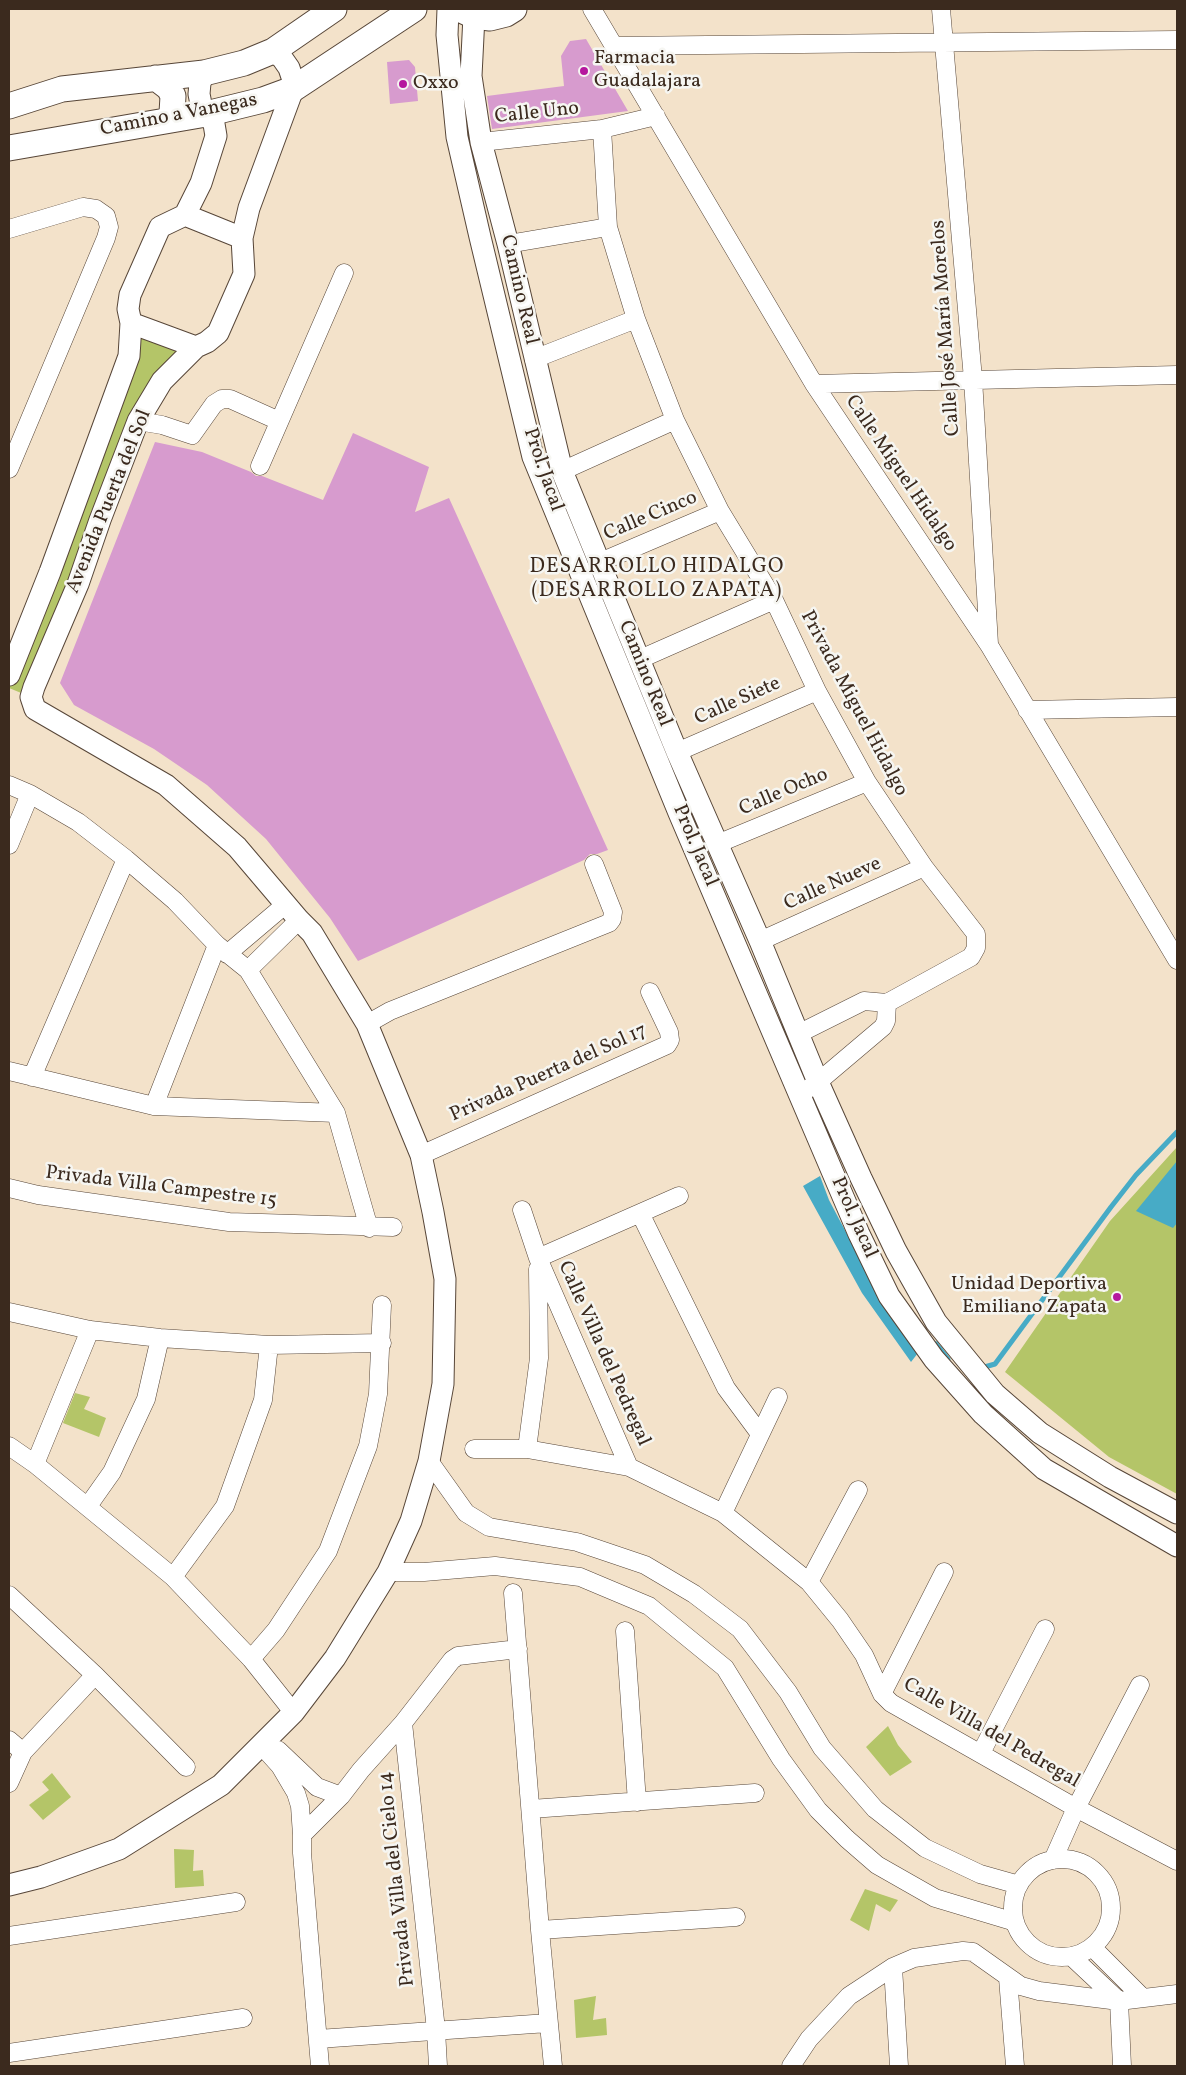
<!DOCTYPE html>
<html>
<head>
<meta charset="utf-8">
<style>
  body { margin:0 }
  #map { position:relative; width:1186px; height:2075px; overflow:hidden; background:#f3e2ca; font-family:Vollkorn,serif }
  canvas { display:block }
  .frame { position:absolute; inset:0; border:10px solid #3b2a1e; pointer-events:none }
</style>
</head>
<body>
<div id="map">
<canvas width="1186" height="2075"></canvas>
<div class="frame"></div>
</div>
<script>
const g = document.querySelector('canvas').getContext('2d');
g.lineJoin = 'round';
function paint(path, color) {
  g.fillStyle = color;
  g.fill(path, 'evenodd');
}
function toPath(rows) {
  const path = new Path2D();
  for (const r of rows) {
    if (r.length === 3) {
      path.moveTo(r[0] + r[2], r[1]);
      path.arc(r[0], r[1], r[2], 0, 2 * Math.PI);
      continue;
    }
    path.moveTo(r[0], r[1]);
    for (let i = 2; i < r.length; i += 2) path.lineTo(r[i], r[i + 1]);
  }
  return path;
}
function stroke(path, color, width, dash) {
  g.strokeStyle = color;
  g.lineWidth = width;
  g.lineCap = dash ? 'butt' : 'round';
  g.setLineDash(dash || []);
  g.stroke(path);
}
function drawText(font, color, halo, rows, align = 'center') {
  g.font = font + ' Vollkorn,serif';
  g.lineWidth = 5;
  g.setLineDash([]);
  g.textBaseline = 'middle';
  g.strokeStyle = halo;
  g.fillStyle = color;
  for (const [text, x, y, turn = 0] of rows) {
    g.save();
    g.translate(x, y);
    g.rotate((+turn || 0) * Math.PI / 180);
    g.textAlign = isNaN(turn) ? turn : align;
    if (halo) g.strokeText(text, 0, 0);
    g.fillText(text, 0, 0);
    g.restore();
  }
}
paint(toPath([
  [131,323,196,347,162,381,31,697,9,688,9,656],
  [1177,1147,1177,1494,1109,1457,1005,1372,1110,1221],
  [75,1393,90,1397,84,1409,106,1418,99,1437,63,1423],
  [888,1726,898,1745,912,1762,890,1776,866,1747],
  [52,1773,71,1797,43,1820,29,1805,49,1790,42,1782],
  [174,1849,194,1850,193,1871,203,1870,204,1886,175,1888],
  [865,1889,898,1900,890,1912,876,1904,869,1931,850,1920],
  [596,1996,593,2020,606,2018,607,2035,576,2038,574,2000]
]), '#b4c568');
paint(toPath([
  [1177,1161,1177,1223,1173,1228,1136,1211],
  [820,1176,829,1200,874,1285,918,1353,911,1362,862,1293,803,1186]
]), '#47abc6');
stroke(toPath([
  [936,1344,948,1359],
  [981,1368,995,1364,1111,1207,1136,1175,1177,1132]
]), '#47abc6', 5);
paint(toPath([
  [586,39,628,111,492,129,487,96,564,86,561,56,570,41],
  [409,60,415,67,418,101,390,104,387,62],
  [353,433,429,467,415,512,449,498,608,850,597,854,590,854,584,860,358,961,330,918,266,839,207,785,154,749,74,705,60,683,155,442,202,452,251,472,256,476,262,476,323,500]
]), '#d79bce');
const minor = toPath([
  [592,9,814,384,989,645,1177,960],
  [941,9,973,379,989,644],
  [614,46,1177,40],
  [602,129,608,227,636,319,675,420,720,511,774,600,817,691,867,782,924,867,976,934,976,948,971,957,887,1003,864,1001,798,1034],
  [481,142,602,129,656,116],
  [9,229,83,207,96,209,106,216,109,227,106,238,9,469],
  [508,244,608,227],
  [534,359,636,319],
  [814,384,1177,375],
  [138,421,162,425,192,435,214,404,222,399,230,399,279,421],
  [260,466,344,273],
  [562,471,675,420],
  [598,563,720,511],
  [638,660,774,600],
  [1027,710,1177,707],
  [677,752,817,691],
  [9,785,30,794,78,822,126,859,175,901,217,945,248,970,336,1113,369,1228],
  [717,844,867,782],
  [9,845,30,794],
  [760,941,924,867],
  [227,954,286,904],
  [248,970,299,920],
  [367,1024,390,1011,609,923,612,919,613,912,594,864],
  [9,1071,154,1106,336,1113],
  [32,1077,126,859],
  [808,1089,818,1082,883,1027,886,1021,887,1003],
  [154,1106,217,945],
  [421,1155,667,1045,670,1040,669,1032,650,992],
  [9,1188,38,1195,229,1222,393,1227],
  [522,1210,538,1258,629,1467],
  [640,1213,726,1388,760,1434],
  [538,1258,679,1196],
  [9,1312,90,1330,160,1338,269,1345,382,1343],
  [9,1446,35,1464,173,1577,251,1659,286,1703,294,1712],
  [474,1449,527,1449,629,1467,723,1513,809,1582,840,1620,864,1655,882,1694,891,1703,1076,1808,1177,1861],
  [527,1449,539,1358,538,1269],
  [429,1461,466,1513,489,1527,577,1542,645,1565,694,1594,740,1629,788,1692,822,1748,875,1809,925,1848,980,1874,1019,1885],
  [35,1464,90,1330],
  [88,1506,112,1472,146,1399,160,1338],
  [723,1513,778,1397],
  [388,1572,424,1572,495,1566,580,1577,649,1606,725,1668,781,1759,818,1810,847,1839,877,1865,935,1898,1015,1922],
  [173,1577,225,1506,263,1400,269,1345],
  [809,1582,858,1490],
  [513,1593,540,1930,553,2066],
  [9,1595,95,1675,186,1767],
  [625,1631,637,1802],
  [251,1659,276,1630,328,1551,368,1446,378,1394,382,1305],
  [882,1694,944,1572],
  [403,1723,436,2030,438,2066],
  [9,1740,23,1752],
  [262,1746,280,1766,296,1793,300,1806,302,1835],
  [278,1750,317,1787,341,1796],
  [981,1753,1045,1629],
  [9,1783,23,1752,95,1675],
  [531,1809,755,1793],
  [1062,1908,49],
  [1053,1860,1076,1808,1140,1685],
  [540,1930,736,1917],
  [9,1936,236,1902],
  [1092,1947,1142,1997],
  [1072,1957,1119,2001,1122,2066],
  [893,1967,899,2066],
  [1008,1978,1015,2066],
  [318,2039,548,2023],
  [9,2053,243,2018],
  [320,2066,302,1853,302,1835,341,1796,361,1770,403,1723,452,1660,458,1656,518,1649],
  [791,2066,809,2039,849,1996,893,1967,914,1958,963,1951,973,1952,1021,1986,1039,1991,1119,2001,1177,1994]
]);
const tertiary = toPath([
  [448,9,447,35,457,137,480,237,533,457,679,813,859,1234,889,1296,934,1359,983,1414,1044,1469,1177,1546],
  [474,16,471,76,481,142,508,244,562,471,677,752,760,941,818,1082,861,1178,896,1251,936,1322,995,1394,1040,1433,1110,1477,1177,1513],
  [185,215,242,238],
  [131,323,196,347],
  [9,675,50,572,129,356,131,323,128,309,130,295,160,227,185,215,201,183,216,136,214,124,201,104,199,94,200,83,204,73],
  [9,1885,41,1877,119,1849,221,1785,294,1712,335,1658,388,1572,411,1521,429,1461,443,1384,445,1279,433,1212,421,1155,367,1024,312,933,299,920,237,847,166,785,35,709,31,697,34,687,78,584,100,520,138,421,162,381,196,347,207,342,218,333,244,274,242,238,249,208,293,89,293,80,289,68,282,58,273,51]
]);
const secondary = toPath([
  [459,9,474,16,490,18,506,14,514,9],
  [156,78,169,88,173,96,172,113,167,120],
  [9,106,62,89,204,73,244,63,273,51,334,9],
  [9,148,206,114,263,100,293,89,414,9]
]);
stroke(minor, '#574638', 19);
stroke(tertiary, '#574638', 23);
stroke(secondary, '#574638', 27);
stroke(minor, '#fff', 18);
stroke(tertiary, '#fff', 21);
stroke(secondary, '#fff', 25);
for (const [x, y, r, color] of [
  [584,71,5,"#b5179e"],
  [403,84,5,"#b5179e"],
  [1117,1297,5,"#b5179e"]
]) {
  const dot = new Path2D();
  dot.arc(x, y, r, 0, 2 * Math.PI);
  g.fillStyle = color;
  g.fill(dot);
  stroke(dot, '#f6f6f2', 2);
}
drawText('20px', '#3b2a1e', '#f6f6f2', [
  ["Farmacia",594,59],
  ["Guadalajara",594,82],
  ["Oxxo",413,84],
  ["Unidad Deportiva",1107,1285,"right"],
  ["Emiliano Zapata",1107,1308,"right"]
], 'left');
drawText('20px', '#3b2a1e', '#f6f6f2', [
  ["Calle Uno",537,114,-6],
  ["Camino a Vanegas",179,116,-11],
  ["Camino Real",518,290,77],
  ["Calle José María Morelos",947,328,-94],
  ["Prol. Jacal",542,470,71],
  ["Calle Miguel Hidalgo",900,474,56],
  ["Avenida Puerta del Sol",110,502,-68],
  ["Calle Cinco",651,517,-23],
  ["Camino Real",644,674,68],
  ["Calle Siete",738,702,-24],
  ["Privada Miguel Hidalgo",853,704,62],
  ["Calle Ocho",784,793,-23],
  ["Prol. Jacal",694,846,67],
  ["Calle Nueve",833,885,-24],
  ["Privada Puerta del Sol 17",549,1074,-24],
  ["Privada Villa Campestre 15",161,1188,7],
  ["Prol. Jacal",853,1218,66],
  ["Calle Villa del Pedregal",603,1354,66],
  ["Calle Villa del Pedregal",991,1734,30],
  ["Privada Villa del Cielo 14",398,1879,-96]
]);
g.letterSpacing = '1px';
drawText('21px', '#3b2a1e', '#f6f6f2', [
  ["DESARROLLO HIDALGO",657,568],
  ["(DESARROLLO ZAPATA)",657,592]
]);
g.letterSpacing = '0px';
</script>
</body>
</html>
